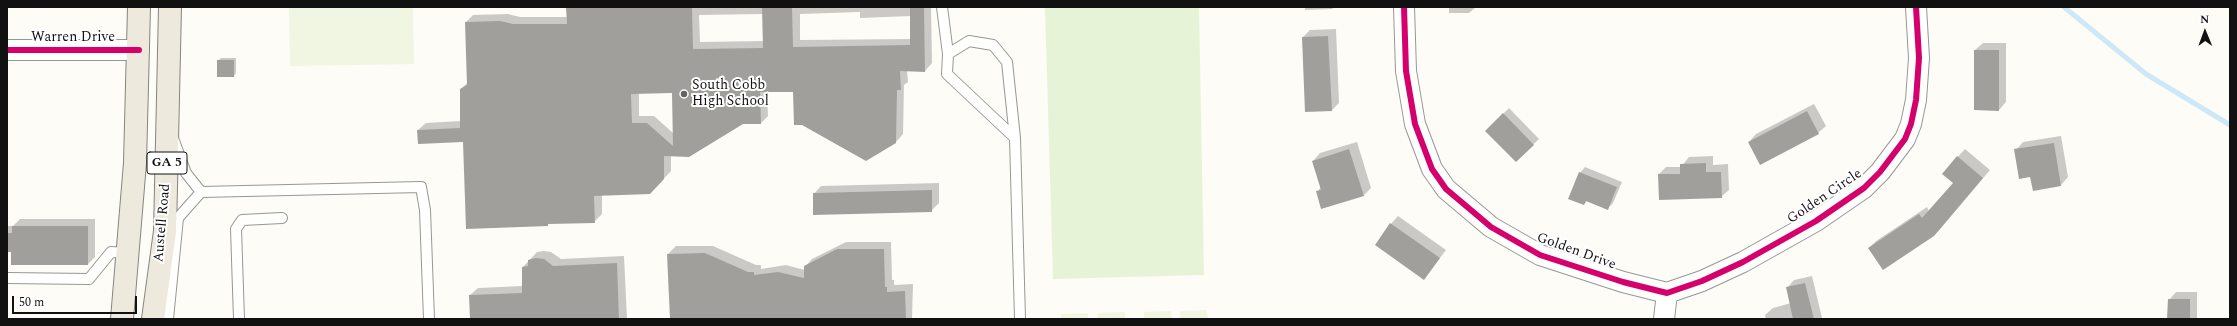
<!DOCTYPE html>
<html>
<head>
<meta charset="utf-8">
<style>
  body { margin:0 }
  #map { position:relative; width:2237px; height:326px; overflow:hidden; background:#fdfcf7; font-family:Spectral,serif }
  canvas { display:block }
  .frame { position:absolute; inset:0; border:8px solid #111; pointer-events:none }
  .north { position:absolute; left:2185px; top:12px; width:40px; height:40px; -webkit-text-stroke:3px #fff; paint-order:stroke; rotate:359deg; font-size:11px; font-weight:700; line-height:16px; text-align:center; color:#111 }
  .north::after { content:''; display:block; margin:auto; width:14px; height:18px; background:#111; clip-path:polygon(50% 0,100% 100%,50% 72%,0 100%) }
  .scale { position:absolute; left:12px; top:296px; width:125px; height:18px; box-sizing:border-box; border:2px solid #111; border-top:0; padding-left:5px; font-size:12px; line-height:14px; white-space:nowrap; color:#111; -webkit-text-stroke:3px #fff; paint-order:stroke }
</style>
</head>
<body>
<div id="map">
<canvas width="2237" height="326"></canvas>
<div class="frame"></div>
<div class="north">N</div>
<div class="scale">50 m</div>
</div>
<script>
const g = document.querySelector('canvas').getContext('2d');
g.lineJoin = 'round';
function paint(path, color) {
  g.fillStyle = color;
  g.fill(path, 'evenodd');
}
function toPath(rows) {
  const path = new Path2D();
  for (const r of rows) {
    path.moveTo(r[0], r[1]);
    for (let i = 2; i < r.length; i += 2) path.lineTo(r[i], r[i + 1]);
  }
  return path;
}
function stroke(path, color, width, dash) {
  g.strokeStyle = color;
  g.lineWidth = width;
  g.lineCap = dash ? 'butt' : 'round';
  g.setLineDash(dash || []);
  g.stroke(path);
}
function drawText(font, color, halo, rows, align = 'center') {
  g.font = font + ' Spectral,serif';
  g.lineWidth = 4;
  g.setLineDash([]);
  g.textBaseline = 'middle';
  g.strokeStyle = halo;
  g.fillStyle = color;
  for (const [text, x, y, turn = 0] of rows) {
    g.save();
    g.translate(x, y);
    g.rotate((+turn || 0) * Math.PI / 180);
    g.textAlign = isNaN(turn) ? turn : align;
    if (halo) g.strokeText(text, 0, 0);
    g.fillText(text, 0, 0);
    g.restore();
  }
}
paint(toPath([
  [1199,7,1204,275,1053,279,1045,8]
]), '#e7f3d7');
paint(toPath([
  [289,7,413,7,414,64,290,66],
  [1207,310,1208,319,1180,319,1180,311],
  [1171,311,1172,319,1144,319,1144,312],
  [1125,312,1125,319,1098,319,1098,313],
  [1088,313,1088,319,1061,319,1061,314]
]), '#f0f6e1');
paint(toPath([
  [567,7,931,7,932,63,925,71,907,70,908,82,904,85,903,134,896,142,794,91,767,91,768,116,761,123,742,123,671,155,671,171,657,186,602,195,602,214,594,222,550,223,547,225,464,141,418,130,426,123,461,121,461,89,468,82,466,22,473,15,508,14,520,17,567,17],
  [860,12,860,18,911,16,911,39,800,40,800,14],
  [764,14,764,41,700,42,699,15],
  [639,92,673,92,673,133,654,116,639,116],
  [1305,7,1334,7,1332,9,1305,10],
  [1449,7,1476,7,1469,13,1449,13],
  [1336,29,1339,103,1332,110,1303,37,1310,30],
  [1983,43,2006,43,2006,102,1999,110,1975,50],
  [221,58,236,58,236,73,234,76,218,61],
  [1814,104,1826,126,1818,133,1749,142,1756,134],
  [1509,108,1539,139,1516,161,1486,131],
  [2061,136,2068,177,2061,185,2031,176,2016,150,2023,142],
  [1357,142,1371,188,1364,195,1317,192,1321,187,1313,161,1320,153],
  [1965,149,1990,170,1941,228,1933,236,1869,248,1876,241,1927,207,1929,211,1954,183,1943,173],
  [1713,156,1713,165,1728,164,1729,190,1721,197,1659,174,1666,167,1681,167,1689,157],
  [1585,167,1622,182,1613,203,1608,208,1588,200,1584,204,1580,173],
  [939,183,939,203,931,211,814,194,821,186],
  [1398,216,1446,250,1424,279,1391,224],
  [20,219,95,219,95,257,88,264,7,251,7,226,13,226],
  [846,242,891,242,892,280,894,280,894,285,913,284,912,319,671,319,668,254,676,246,713,246,756,265,761,265,761,269,786,265,805,270,805,267,812,259],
  [544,251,551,252,561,259,624,256,627,319,471,319,470,295,478,288,523,286,523,267,537,252],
  [1812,276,1822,318,1821,319,1766,319,1765,315,1773,308,1791,303,1787,288,1794,280],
  [2176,292,2197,292,2197,319,2168,319,2169,300]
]), '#0003');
stroke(toPath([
  [2064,7,2146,74,2230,125]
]), '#cde8f7', 5);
paint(toPath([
  [566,7,692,7,693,49,763,48,762,7,792,7,793,47,910,45,910,7,924,7,925,72,900,71,901,90,897,90,896,143,866,161,802,125,794,125,793,92,760,92,761,124,743,124,689,157,664,156,664,179,650,194,594,196,595,223,548,224,548,226,466,229,463,142,418,144,417,130,460,128,460,89,467,85,465,22,500,21,513,24,567,24],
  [672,93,673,146,647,123,632,123,631,94],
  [1328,36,1332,111,1305,112,1302,37],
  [1974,50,1999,50,1999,111,1974,110],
  [217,60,234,60,234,77,217,77],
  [1807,111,1819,134,1760,165,1748,142],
  [1503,113,1534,145,1516,162,1485,131],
  [2054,143,2061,186,2033,191,2030,177,2019,179,2014,149],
  [1349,149,1364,196,1321,209,1316,191,1321,190,1312,161],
  [1957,156,1983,178,1934,236,1883,270,1868,248,1919,214,1922,218,1953,183,1942,174],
  [1706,163,1706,172,1721,172,1722,198,1659,200,1658,174,1680,174,1680,164],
  [1579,172,1617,187,1608,210,1586,201,1584,205,1568,199],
  [932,190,932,212,813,215,813,193],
  [1390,223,1440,258,1424,280,1375,245],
  [12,226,88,226,88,265,11,265,11,252,7,252,7,233,12,233],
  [837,249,884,249,885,287,887,287,887,292,905,291,906,319,670,319,667,254,705,253,748,272,754,272,754,275,778,272,804,278,804,266],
  [536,258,544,259,553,266,617,263,619,319,470,319,469,295,522,293,522,267,528,266,528,260],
  [1805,283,1814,319,1793,319,1786,287],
  [2168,299,2190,299,2190,319,2167,319]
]), '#a19f9c');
const service = toPath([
  [942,7,948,54],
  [1015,138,947,74,948,54,969,41,993,45,1007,62,1015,138,1020,319],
  [201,192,421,187,425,210,429,319],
  [7,278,89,279,111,252,128,253],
  [168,319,178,218,201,192,186,173,173,138],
  [239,319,236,229,242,220,282,218]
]);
const minor = toPath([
  [1404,7,1406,71,1415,124,1432,169,1446,189,1491,227,1540,255,1623,282,1667,293],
  [7,50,139,50],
  [1667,293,1702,281,1743,262,1816,221,1864,188,1880,172,1905,139,1911,124,1916,100,1919,58,1916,7],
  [1664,319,1667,293]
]);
const primary = toPath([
  [122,319,135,163,139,7],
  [153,319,165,231,170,7]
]);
stroke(service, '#979795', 12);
stroke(minor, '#979795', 22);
stroke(primary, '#858482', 24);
stroke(service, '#fffffe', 10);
stroke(minor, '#fffffe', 20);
stroke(primary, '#ede9dc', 22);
stroke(toPath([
  [1404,7,1406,71,1415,124,1432,169,1446,189,1491,227,1540,255,1623,282,1667,293,1702,281,1743,262,1816,221,1864,188,1880,172,1905,139,1911,124,1916,100,1919,58,1916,7],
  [7,50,139,50]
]), '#d6006c', 6);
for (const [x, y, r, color] of [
  [684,94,4,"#646362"]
]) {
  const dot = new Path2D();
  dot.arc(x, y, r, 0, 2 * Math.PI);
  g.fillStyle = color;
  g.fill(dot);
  stroke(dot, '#fff', 1.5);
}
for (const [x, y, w] of [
  [167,163,40]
]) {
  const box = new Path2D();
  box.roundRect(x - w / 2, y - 11, w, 22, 3);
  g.fillStyle = '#fff';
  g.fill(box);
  stroke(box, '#111', 1);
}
drawText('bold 13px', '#111', null, [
  ["GA 5",167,163]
]);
drawText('14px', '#111', '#fff', [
  ["Warren Drive",73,38],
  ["Golden Circle",1825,197,-34],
  ["Austell Road",163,223,-85],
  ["Golden Drive",1576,252,20]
]);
drawText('14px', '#111', '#fff', [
  ["South Cobb",692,86],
  ["High School",692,102]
], 'left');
</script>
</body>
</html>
